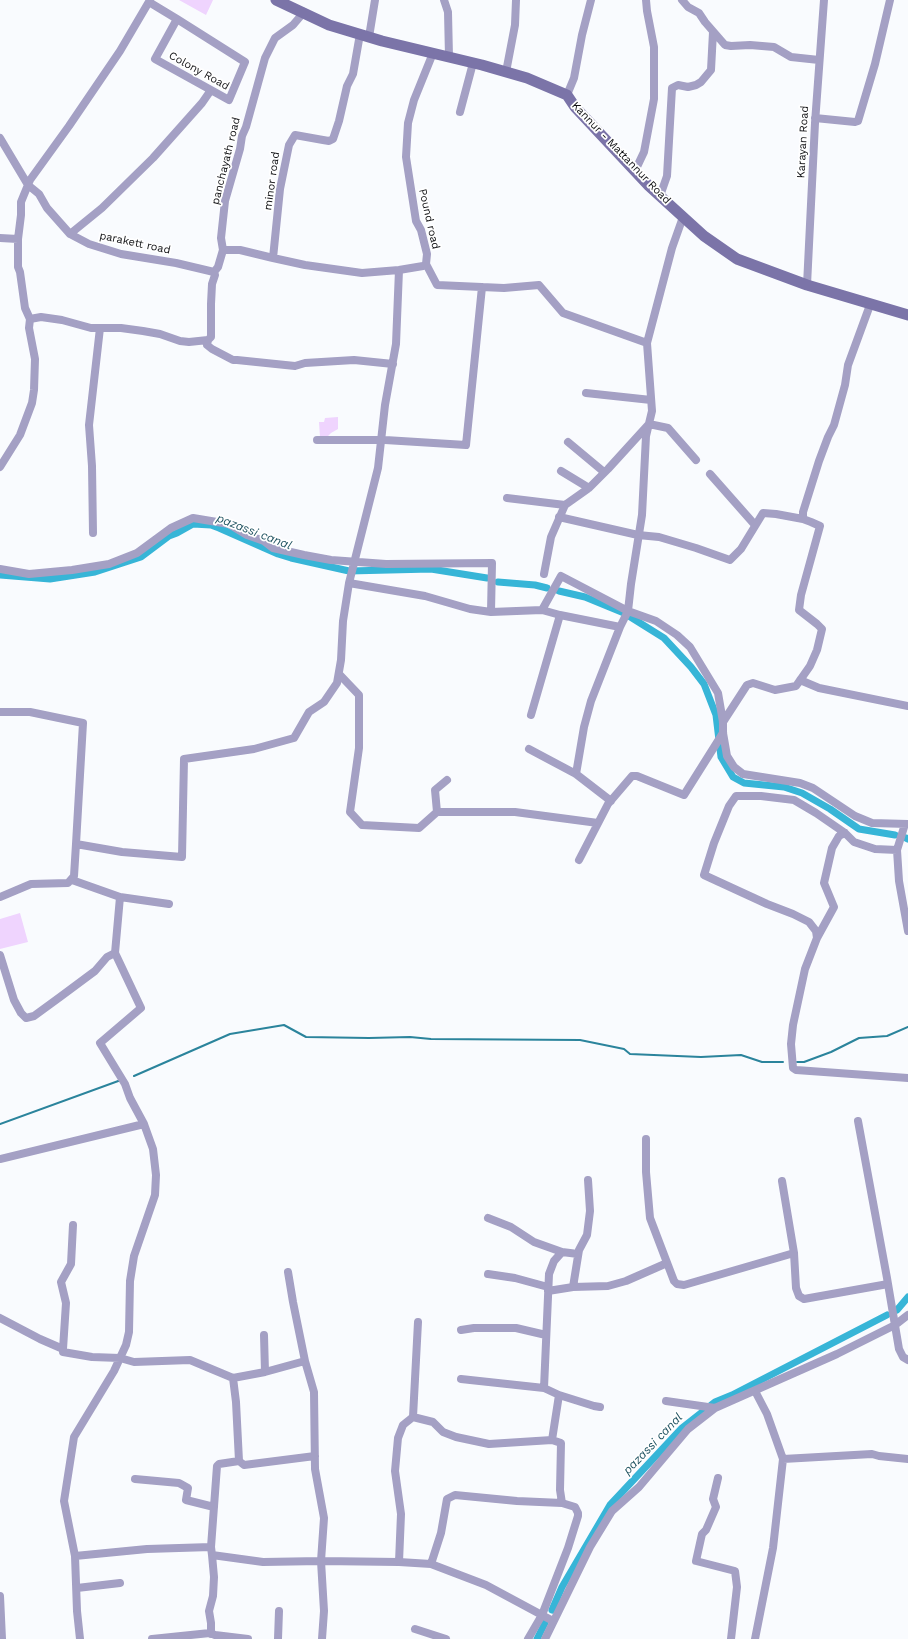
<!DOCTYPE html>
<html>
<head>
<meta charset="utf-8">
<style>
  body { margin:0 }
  canvas { display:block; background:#f9fbfe }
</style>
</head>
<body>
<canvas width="908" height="1639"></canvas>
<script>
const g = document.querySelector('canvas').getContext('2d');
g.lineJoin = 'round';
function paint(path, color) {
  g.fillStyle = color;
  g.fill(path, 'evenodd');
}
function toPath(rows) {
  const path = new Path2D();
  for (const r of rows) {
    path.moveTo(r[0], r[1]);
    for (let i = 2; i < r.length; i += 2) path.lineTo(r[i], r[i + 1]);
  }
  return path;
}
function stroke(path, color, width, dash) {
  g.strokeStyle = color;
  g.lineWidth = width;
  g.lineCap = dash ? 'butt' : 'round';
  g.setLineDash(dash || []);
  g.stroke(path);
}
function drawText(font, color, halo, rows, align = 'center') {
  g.font = font + ' "Work Sans",sans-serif';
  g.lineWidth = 3.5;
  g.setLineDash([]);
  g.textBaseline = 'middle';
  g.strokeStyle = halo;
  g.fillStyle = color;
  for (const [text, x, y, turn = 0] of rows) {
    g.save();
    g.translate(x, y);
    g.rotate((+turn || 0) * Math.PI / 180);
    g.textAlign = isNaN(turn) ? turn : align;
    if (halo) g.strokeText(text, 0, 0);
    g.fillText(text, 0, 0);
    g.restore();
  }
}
paint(toPath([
  [179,0,213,0,206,15],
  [338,417,338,429,331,433,325,439,320,437,319,422,324,422,325,418],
  [20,913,28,942,0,949,0,919]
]), '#efd4fe');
stroke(toPath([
  [797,1062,804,1062,831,1052,859,1038,887,1036,908,1027],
  [134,1076,230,1034,284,1025,306,1037,369,1038,410,1037,431,1039,580,1040,624,1049,630,1054,701,1057,741,1055,762,1062,783,1062],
  [0,1124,121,1080]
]), '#2b849c', 2);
stroke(toPath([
  [0,575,50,579,95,572,141,557,169,536,177,533,193,524,211,525,219,528,278,554,291,558,349,571,431,569,487,578],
  [498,582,535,585,547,588],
  [559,591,585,597,624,613,664,638,691,667,704,684,716,715,721,757,733,777,744,783,784,787,802,793,830,809,859,829,895,835],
  [906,838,908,839],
  [897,1310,908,1297],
  [552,1610,562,1587,610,1505,682,1428,715,1402,732,1395,887,1315],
  [537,1639,545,1623]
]), '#37b5d7', 7);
stroke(toPath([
  [444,0,448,12,449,57],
  [682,0,688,7,699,13,705,22,725,45,731,46,750,45,774,47,791,57,819,60],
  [149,2,177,19,245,62,229,100,155,59,177,19],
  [369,37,375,0],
  [506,72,515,25,516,0],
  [567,95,574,78,582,35,591,0],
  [460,112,473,63],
  [815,118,855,122,858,121,875,64,890,0],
  [0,138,28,185,39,194,47,208,70,234,89,244,121,254,176,263,214,272],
  [635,171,644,152,654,99,654,47,647,11,646,0],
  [660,196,667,176,672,88,678,85,688,87,696,85,701,82,711,70,713,32],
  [683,217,672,248,647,343,652,411,646,436,642,515,631,584,628,611,656,621,677,635,690,647,718,693,723,722,723,733,727,756,734,767,743,774,800,783,813,788,855,816,872,823,908,824],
  [70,234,102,208,153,158,202,103,211,90],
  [0,238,18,239],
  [223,250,240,250,273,258,280,189,289,145,295,135,323,140,329,141,333,139,339,121,347,86,353,74,360,34],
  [273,258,305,265,362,273,399,270,423,266,426,264,427,254,421,230,416,221,406,157,408,123,414,100,433,53],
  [426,264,437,285,504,288,539,285,563,313,647,343],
  [807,285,815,123,824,0],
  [30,319,41,317,62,320,91,328,121,328,143,331,160,334,180,341,189,342,208,340,211,337,211,304,212,284,215,275,214,272,218,267,223,250,221,238,225,201,240,149,242,136,246,127,265,58,275,38,293,25,304,12],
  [208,340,207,345,212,349,233,360,237,360,295,366,305,363,354,360,393,364],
  [586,393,651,400],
  [317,440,385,440,466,445,482,287],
  [568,442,604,472],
  [0,467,20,435,32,403,34,390,35,359,29,328,30,319,25,308,20,272,18,267,18,239,21,215,21,202,30,180,69,126,120,51,150,0],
  [561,471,589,488],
  [710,474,755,525],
  [507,498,565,505],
  [559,517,638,535,659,537,696,548,730,560,741,549,763,513,776,514,803,519],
  [93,533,92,466,89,425,100,328],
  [0,569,29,574,72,570,109,564,137,553,171,528,193,518,229,524,247,535,264,541,273,548,304,555,331,560,386,564,492,563,491,612,542,610,561,576,628,611,620,627,591,701,584,727,576,774],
  [544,574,551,537,565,505,589,488,608,469,649,424,668,428,696,460],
  [349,583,425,596,470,609,491,612],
  [560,615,620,627],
  [339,674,359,695,359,748,350,812,362,825,419,828,437,812],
  [800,680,819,688,908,706],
  [0,712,30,712,83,723,76,844],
  [531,715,560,615,542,610],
  [723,722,747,685,753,683,775,690,796,686,810,666,817,650,822,629,817,624,799,610,801,595,820,526,811,522,803,519,803,512,819,461,828,437,834,425,845,385,848,365,870,305],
  [529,749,576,774,611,801],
  [447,780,435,790,437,812,515,812,598,823],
  [905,824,897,850,899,881,908,931],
  [897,850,875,849,854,842,845,833,816,813,794,800,761,796,736,796,729,806,714,843,704,875,767,904,793,914,809,922,816,931,817,938,805,969,793,1025,791,1044,793,1068,796,1070,908,1078],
  [579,860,608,804,632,776,637,776,684,795,723,733],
  [72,880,120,897],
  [0,897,31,884,68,883,74,876,76,844,122,852,182,857,184,759,254,749,294,738,309,712,324,702,337,683,341,660,343,621,349,583,378,468,385,405,396,344,399,270],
  [817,938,834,907,824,883,832,848,839,836,845,833],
  [115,953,120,897,169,904],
  [0,955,14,1000,21,1013,26,1018,34,1016,60,997,95,971,107,957,115,953],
  [858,1121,887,1278,899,1349,903,1357,908,1360],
  [646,1139,646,1172,650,1218,674,1281,677,1284,684,1285,794,1253],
  [0,1159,144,1124],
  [782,1181,794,1253,796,1288,799,1296,804,1299,888,1284],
  [488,1218,511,1227,534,1242,562,1252],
  [288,1272,293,1302,305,1361],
  [488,1274,515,1278,548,1287],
  [573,1287,579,1250,587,1235,590,1211,588,1180],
  [548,1291,573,1287,608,1286,626,1281,667,1263],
  [0,1318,40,1339,63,1349,63,1352,92,1357,120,1358,134,1362,190,1360,233,1378,265,1372,305,1361,314,1392,315,1469,324,1518,321,1561,324,1611,322,1639],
  [461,1330,474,1328,516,1328,546,1335],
  [264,1335,265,1372],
  [63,1349,66,1303,61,1282,71,1264,73,1225],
  [461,1379,544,1388],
  [755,1391,767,1414,783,1459],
  [559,1395,594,1406,600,1407],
  [666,1401,715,1408],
  [413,1417,418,1322],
  [239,1461,244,1465,315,1456],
  [718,1478,713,1499,716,1507,706,1530,702,1534,696,1561,735,1571,737,1587,731,1639],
  [135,1479,179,1483,188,1488,186,1500,214,1507],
  [211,1547,217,1466,219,1464,239,1461,236,1402,233,1378],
  [75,1556,147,1549,211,1547,212,1555,263,1562,321,1561,399,1562,431,1564,486,1585,553,1621],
  [399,1562,401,1514,395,1471,398,1438,403,1425,413,1417,433,1422,443,1432,456,1437,489,1444,552,1440],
  [431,1564,441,1533,447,1499,455,1495,517,1501,562,1503],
  [77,1588,120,1583],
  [0,1596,2,1639],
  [415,1629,446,1639],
  [211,1634,211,1623,209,1611,213,1596,214,1577,212,1555],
  [80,1639,77,1611,75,1556,64,1501,74,1437,114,1371,126,1345,129,1332,130,1281,134,1256,155,1195,156,1175,153,1149,144,1124,130,1098,125,1084,100,1043,141,1008,115,953],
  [152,1639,210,1633,215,1635,248,1639],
  [278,1639,279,1611],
  [528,1639,542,1615,568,1548,578,1516,578,1513,575,1507,562,1503,560,1490,561,1443,552,1440,559,1395,544,1388,549,1274,554,1261,562,1252,578,1254],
  [545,1639,590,1547,612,1511,639,1487,688,1429,715,1408,837,1354,895,1325,908,1315],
  [755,1639,773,1548,783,1459,872,1454,879,1456,908,1459]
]), '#a4a0c4', 8);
stroke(toPath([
  [276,0,329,25,382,41,482,65,527,78,567,95,575,107,649,186,704,236,737,259,807,285,908,315]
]), '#7b74a8', 11);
drawText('11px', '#0f1013', '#fff', [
  ["Colony Road",199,71,29],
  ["Karayan Road",803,142,-87],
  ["Kannur - Mattannur Road",621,153,46],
  ["panchayath road",226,161,-76],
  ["minor road",272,181,-82],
  ["Pound road",429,219,77],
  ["parakett road",135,243,12]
]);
drawText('italic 12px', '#1f5260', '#fff', [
  ["pazassi canal",254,532,21],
  ["pazassi canal",653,1444,-46]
]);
</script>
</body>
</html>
